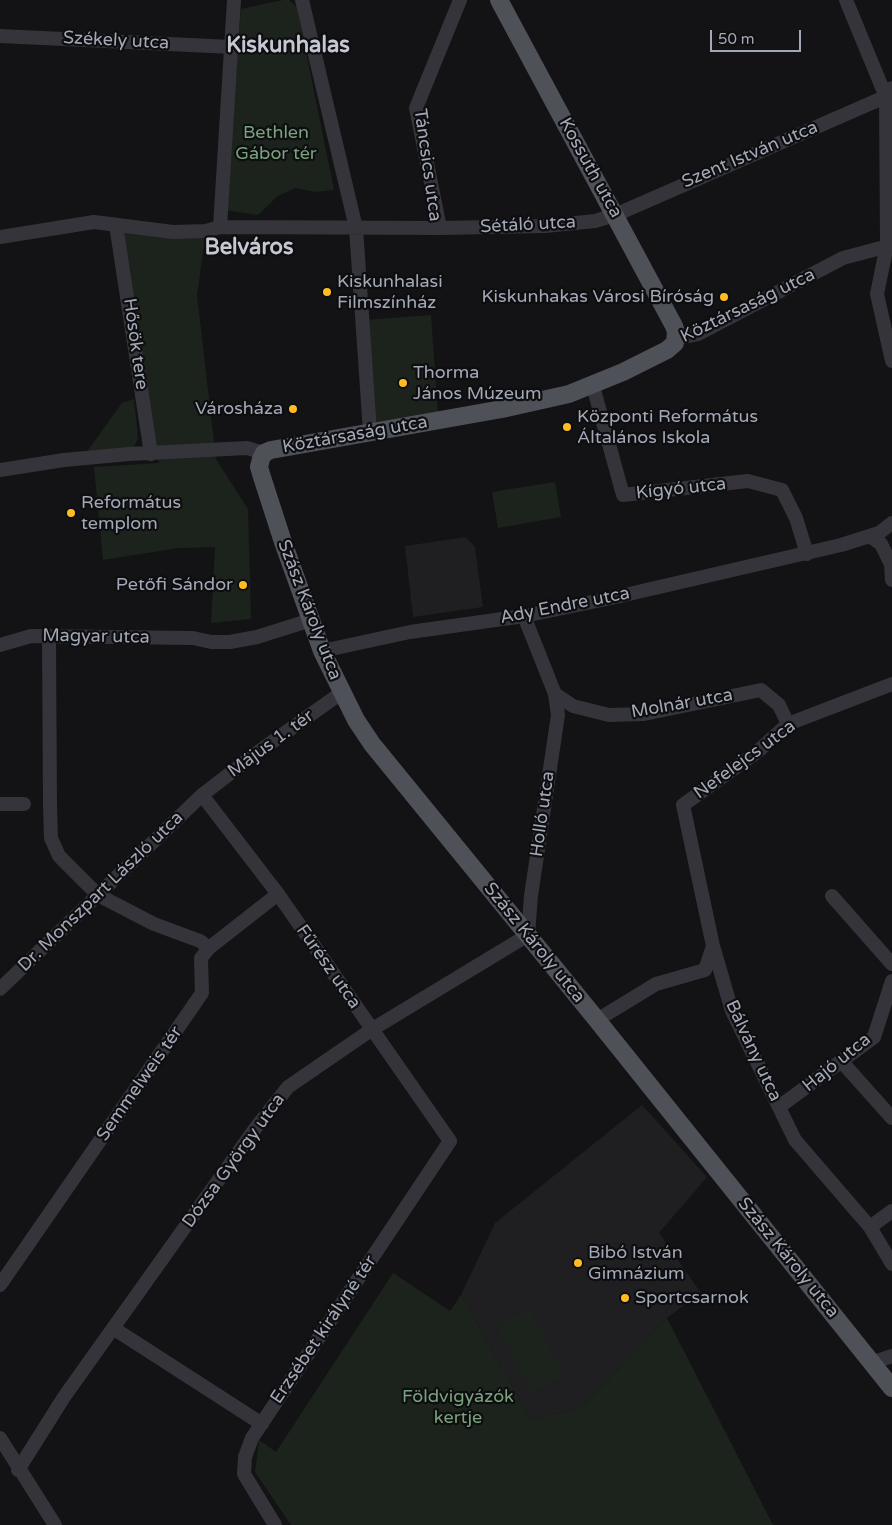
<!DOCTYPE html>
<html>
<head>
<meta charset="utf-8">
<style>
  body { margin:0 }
  #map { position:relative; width:892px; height:1525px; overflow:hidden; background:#131315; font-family:"Varela Round",sans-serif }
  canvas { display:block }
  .scale { position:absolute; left:710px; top:30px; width:91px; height:22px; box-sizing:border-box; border:2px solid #a3a8b7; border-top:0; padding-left:6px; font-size:15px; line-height:18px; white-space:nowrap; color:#a3a8b7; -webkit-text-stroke:4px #0e0e10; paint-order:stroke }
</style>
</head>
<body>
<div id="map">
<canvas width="892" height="1525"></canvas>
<div class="scale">50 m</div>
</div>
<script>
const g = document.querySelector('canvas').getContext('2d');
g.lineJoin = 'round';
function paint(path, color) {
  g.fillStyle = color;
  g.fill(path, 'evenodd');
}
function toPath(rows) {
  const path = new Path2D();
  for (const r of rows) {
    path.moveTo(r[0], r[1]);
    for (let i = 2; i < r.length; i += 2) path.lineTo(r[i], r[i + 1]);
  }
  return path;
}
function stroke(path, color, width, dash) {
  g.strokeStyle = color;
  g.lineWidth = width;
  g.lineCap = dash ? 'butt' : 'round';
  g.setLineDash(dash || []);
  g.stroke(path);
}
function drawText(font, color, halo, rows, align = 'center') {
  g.font = font + ' "Varela Round",sans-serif';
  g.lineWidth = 4.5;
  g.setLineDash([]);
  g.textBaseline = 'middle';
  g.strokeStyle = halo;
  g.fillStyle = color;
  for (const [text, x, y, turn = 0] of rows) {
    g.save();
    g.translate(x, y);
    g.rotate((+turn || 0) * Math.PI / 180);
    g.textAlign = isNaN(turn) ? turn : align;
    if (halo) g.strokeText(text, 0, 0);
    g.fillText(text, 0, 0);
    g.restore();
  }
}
paint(toPath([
  [466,537,475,547,483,607,413,617,405,546],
  [642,1105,707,1177,659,1233,701,1293,667,1318,582,1407,531,1420,461,1295,495,1223]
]), '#1f1f22');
paint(toPath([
  [283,0,289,0,297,7,334,190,316,192,295,188,278,196,258,215,224,210,241,9],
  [122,231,205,238,197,295,216,459,248,509,251,619,211,623,215,547,179,548,103,560,94,467,159,463],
  [431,315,438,413,373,423,365,320],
  [134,399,138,438,135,445,130,450,86,453,122,403],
  [555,482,561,517,498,528,492,492],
  [393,1273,450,1311,461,1295,531,1420,582,1407,667,1318,773,1525,291,1525,255,1472,259,1440,276,1452],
  [530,1309,564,1376,531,1393,497,1326]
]), '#1b231c');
stroke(toPath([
  [302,0,356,228,370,432],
  [846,0,886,97],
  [0,36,232,47],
  [892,88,886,97,887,245,877,294,892,361],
  [116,225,151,454],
  [220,227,234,0],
  [440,228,545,226,595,221,615,215,885,97],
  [0,237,94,222,173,232,206,231,220,227,440,228,416,108,460,0],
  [677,338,698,334,843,258,892,245],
  [593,386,623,495,748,481,782,490,796,518,807,554],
  [0,470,64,460,129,454,247,448,264,453],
  [870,536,881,544,891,564,892,580],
  [524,616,555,694,573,706,609,715,644,714,761,690,779,705,788,724],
  [49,636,50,806,51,838,59,856,98,895,154,924,200,941,209,948],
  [0,645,31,636,193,638,211,642,230,642,257,637,311,620],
  [322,651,410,632,524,616,616,597,841,545,879,533,892,523],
  [892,684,788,724,757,752,683,805,713,946,732,1011,795,1140,870,1227,892,1264],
  [202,795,278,894,450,1141,252,1438,245,1457,244,1474,275,1525],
  [0,804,24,804],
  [832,896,892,964],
  [0,989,202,795,254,755,341,693],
  [597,1020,656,984,705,970,713,946],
  [842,1062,892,1118],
  [779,1107,874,1037,892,981],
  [870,1227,892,1211],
  [0,1285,202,993,201,958,209,948,278,894],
  [113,1328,262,1424],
  [871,1363,892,1356],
  [0,1438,55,1525],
  [18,1470,64,1397,257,1126,288,1087,371,1030,528,935,531,896,558,715,555,694]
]), '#34343a', 14);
stroke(toPath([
  [499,0,674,326,676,332,675,343,667,350,623,372,569,394,502,409,271,450,264,453,261,459,259,467,262,477,283,542,322,651,356,720,372,744,597,1020,892,1388]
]), '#4f5159', 18);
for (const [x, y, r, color] of [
  [327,292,5,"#ffbd21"],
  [724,297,5,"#ffbd21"],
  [403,383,5,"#ffbd21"],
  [293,409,5,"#ffbd21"],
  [567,427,5,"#ffbd21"],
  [71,513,5,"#ffbd21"],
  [243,585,5,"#ffbd21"],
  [578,1263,5,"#ffbd21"],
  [625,1298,5,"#ffbd21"]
]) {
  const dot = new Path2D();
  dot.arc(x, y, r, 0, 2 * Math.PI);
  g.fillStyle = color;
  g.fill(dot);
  stroke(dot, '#0e0e10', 2);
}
drawText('18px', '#a3a8b7', '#0e0e10', [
  ["Székely utca",116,41,3],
  ["Szent István utca",750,155,-23],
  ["Táncsics utca",427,165,82],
  ["Kossuth utca",590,168,61],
  ["Sétáló utca",528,225,-3],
  ["Köztársaság utca",748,306,-26],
  ["Hősök tere",135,344,82],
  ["Köztársaság utca",355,435,-10],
  ["Kígyó utca",681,489,-6],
  ["Ady Endre utca",565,606,-11],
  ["Szász Károly utca",309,610,69],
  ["Magyar utca",96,637,1],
  ["Molnár utca",682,704,-10],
  ["Május 1. tér",271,744,-36],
  ["Nefelejcs utca",745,760,-36],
  ["Holló utca",543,814,-82],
  ["Dr. Monszpart László utca",101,892,-44],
  ["Szász Károly utca",534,943,51],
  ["Fűrész utca",328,967,55],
  ["Bálvány utca",753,1051,65],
  ["Hajó utca",837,1063,-39],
  ["Semmelweis tér",140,1084,-55],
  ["Dózsa György utca",234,1161,-54],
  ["Szász Károly utca",788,1258,51],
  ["Erzsébet királyné tér",324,1330,-56]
]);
drawText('18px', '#79a37d', '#0e0e10', [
  ["Bethlen",276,133],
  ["Gábor tér",276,154],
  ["Földvigyázók",458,1397],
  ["kertje",458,1418]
]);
drawText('18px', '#a3a8b7', '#0e0e10', [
  ["Kiskunhalasi",337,282],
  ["Filmszínház",337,303],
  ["Kiskunhakas Városi Bíróság",714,297,"right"],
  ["Thorma",413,373],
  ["János Múzeum",413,394],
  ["Városháza",283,409,"right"],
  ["Központi Református",577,417],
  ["Általános Iskola",577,438],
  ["Református",81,503],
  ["templom",81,524],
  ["Petőfi Sándor",233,585,"right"],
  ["Bibó István",588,1253],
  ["Gimnázium",588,1274],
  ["Sportcsarnok",635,1298]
], 'left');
drawText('bold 22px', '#c5c8d2', '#0e0e10', [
  ["Kiskunhalas",288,46],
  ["Belváros",249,248]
]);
</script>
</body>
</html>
